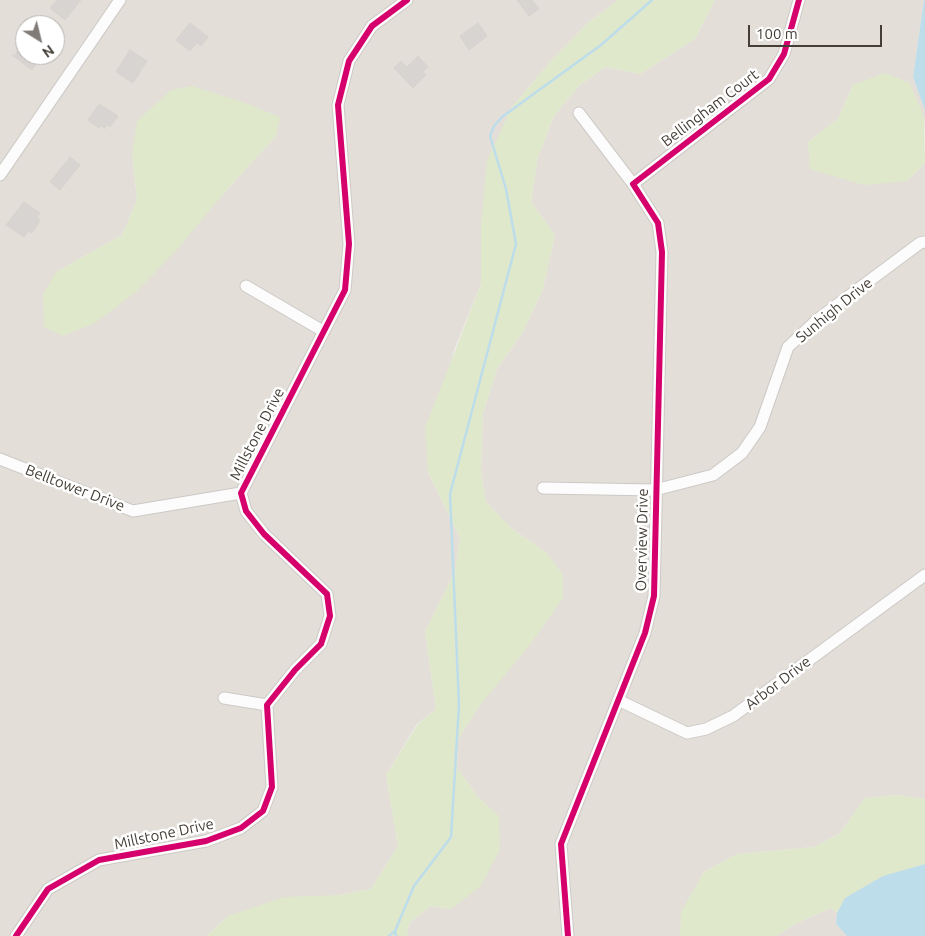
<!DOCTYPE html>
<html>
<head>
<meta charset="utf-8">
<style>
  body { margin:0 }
  #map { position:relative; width:925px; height:936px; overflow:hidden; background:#efedea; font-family:Ubuntu,sans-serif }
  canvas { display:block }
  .north { position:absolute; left:15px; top:15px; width:50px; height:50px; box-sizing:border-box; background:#fff; border:1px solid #b5b2af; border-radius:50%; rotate:144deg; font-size:14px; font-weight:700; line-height:20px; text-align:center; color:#453e37 }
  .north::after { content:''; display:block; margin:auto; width:18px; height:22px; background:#807b76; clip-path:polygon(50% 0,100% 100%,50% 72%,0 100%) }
  .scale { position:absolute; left:748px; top:25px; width:134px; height:22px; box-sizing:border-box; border:2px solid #453e37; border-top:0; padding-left:6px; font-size:15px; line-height:18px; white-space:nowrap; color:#453e37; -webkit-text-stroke:4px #fff; paint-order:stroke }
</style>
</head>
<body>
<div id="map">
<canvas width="925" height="936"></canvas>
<div class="north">N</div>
<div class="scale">100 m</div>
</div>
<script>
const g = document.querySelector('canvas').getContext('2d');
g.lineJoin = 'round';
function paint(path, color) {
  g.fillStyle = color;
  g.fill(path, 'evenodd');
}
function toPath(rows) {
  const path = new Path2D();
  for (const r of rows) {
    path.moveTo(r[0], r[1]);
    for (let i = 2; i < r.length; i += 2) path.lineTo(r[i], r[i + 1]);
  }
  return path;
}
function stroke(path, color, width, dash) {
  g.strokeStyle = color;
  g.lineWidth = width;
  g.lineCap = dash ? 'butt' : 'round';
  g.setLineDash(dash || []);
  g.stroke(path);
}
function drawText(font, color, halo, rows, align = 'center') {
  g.font = font + ' Ubuntu,sans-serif';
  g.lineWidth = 5;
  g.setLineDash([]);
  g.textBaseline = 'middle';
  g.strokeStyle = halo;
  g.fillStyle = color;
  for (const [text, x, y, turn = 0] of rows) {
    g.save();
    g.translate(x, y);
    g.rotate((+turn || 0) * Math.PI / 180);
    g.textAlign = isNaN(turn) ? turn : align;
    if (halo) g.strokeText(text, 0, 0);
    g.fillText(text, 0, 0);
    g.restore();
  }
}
paint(toPath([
  [0,0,618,0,589,22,549,63,512,107,481,222,481,284,454,350,428,472,460,538,455,571,425,632,436,709,417,724,386,775,398,846,371,889,228,916,207,936,0,936],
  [25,25,55,25,55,55,25,55],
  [276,136,225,192,56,272,122,235,137,200,132,154],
  [715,0,924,0,913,77,925,110,925,132,924,117,853,85,838,119,808,142,907,181,925,163,925,799,898,795,865,798,839,834,814,847,737,854,704,872,682,912,680,936,407,936,409,923,431,906,451,909,498,816,478,797,457,768,458,739,480,705,547,553,511,528,486,502,481,472,483,413,497,369,523,332,543,289,555,235,531,202,538,157,554,116,579,86,605,67,640,74,695,39],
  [831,908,837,913,836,924,847,936,776,936,795,924]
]), '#e3ded8');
paint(toPath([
  [618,0,715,0,695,39,640,74,605,67,579,86,554,116,538,157,531,202,555,235,543,289,523,332,497,369,483,413,481,472,486,502,511,528,547,553,563,575,563,598,529,646,480,705,458,739,457,768,478,797,499,816,500,849,481,886,451,909,431,906,409,923,407,936,207,936,228,916,284,897,340,895,371,889,398,846,386,775,418,724,436,709,425,632,455,571,460,538,428,472,425,428,481,284,481,222,487,160,512,107,549,63,589,22],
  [885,73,910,83,924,117,925,163,907,181,864,185,810,169,808,142,838,119,853,85],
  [192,86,245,103,280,117,276,136,225,192,175,252,136,292,95,323,63,336,44,327,43,294,56,272,122,235,137,200,132,154,137,121,171,90],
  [898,795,925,799,925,864,846,898,837,913,831,908,795,924,776,936,680,936,681,912,704,872,737,854,814,847,839,834,865,798]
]), '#e0e8cc');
paint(toPath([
  [924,0,925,0,925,110,913,77],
  [925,864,925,936,847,936,836,924,837,913,845,898,883,876]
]), '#bdddea');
stroke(toPath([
  [389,936,395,931],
  [396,936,395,931,414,886,451,837,459,705,450,494,516,244,506,189,490,136,494,126,502,117,601,45,652,0]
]), '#bdddea', 2.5);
const building = toPath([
  [57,0,81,0,65,20,50,8,57,0],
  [517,0,532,0,539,9,529,16,517,0],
  [190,23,208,37,201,46,197,43,190,51,176,40,190,23],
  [478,23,487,36,469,50,460,36,478,23],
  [20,47,25,51,25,55,44,55,32,70,12,55,15,55,20,47],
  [130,50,147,61,133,83,116,72,130,50],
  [418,56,428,67,423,72,426,75,413,88,394,68,401,61,407,67,418,56],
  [99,104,118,116,110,127,107,125,104,129,101,126,99,128,88,120,99,104],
  [70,157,80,165,60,190,50,182,70,157],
  [24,202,40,213,37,218,40,220,32,233,28,231,24,237,6,225,24,202]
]);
paint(building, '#d7d4d1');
stroke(building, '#d7d4d0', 1);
const minor = toPath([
  [0,175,120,0],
  [633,184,769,79,784,54,799,0],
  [246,286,323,331],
  [0,459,133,511,241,493],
  [543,488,655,490,713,475,742,453,760,427,788,347,818,319,920,243,925,242],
  [224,698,267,705],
  [618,700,687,733,706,729,733,716,925,575],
  [16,936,48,889,99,860,206,841,241,828,263,811,272,787,267,705,295,670,321,644,330,616,327,594,264,534,246,511,241,493,345,290,349,244,338,105,349,61,372,26,407,0],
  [568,936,561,844,645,633,654,596,662,252,658,223,633,184,579,113]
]);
stroke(minor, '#ccc9c6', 13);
stroke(minor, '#fdfcfc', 11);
stroke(toPath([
  [16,936,48,889,99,860,206,841,241,828,263,811,272,787,267,705,295,670,321,644,330,616,327,594,264,534,246,511,241,493,345,290,349,244,338,105,349,61,372,26,407,0],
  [568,936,561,844,645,633,654,596,662,252,658,223,633,184,769,79,784,54,799,0]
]), '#d6006c', 6);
drawText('15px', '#453e37', '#fff', [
  ["Bellingham Court",710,108,-37],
  ["Sunhigh Drive",834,310,-39],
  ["Millstone Drive",257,434,-63],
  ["Belltower Drive",75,488,21],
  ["Overview Drive",642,540,-89],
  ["Arbor Drive",778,683,-37],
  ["Millstone Drive",164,834,-12]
]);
</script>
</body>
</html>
